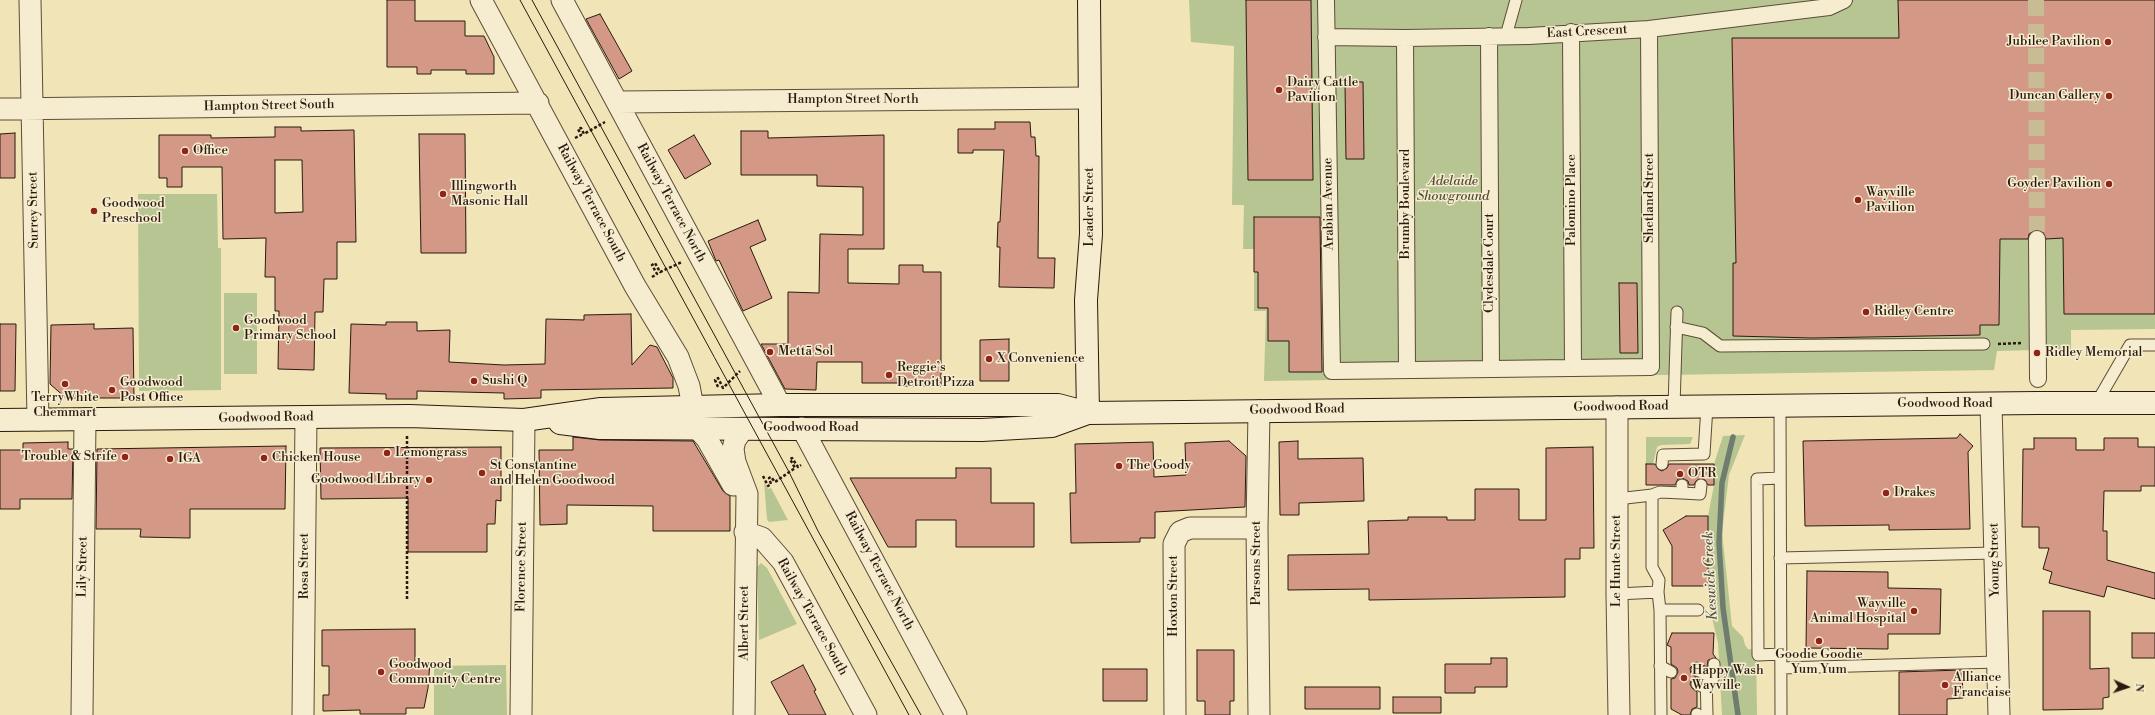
<!DOCTYPE html>
<html>
<head>
<meta charset="utf-8">
<style>
  body { margin:0 }
  #map { position:relative; width:2155px; height:715px; overflow:hidden; background:#f1e4b6; font-family:"Libre Bodoni",serif }
  canvas { display:block }
  .north { position:absolute; left:2107px; top:667px; width:40px; height:40px; -webkit-text-stroke:3px #f6edd0; paint-order:stroke; rotate:93deg; font-size:11px; font-weight:700; line-height:16px; text-align:center; color:#2a1a0f }
  .north::after { content:''; display:block; margin:auto; width:14px; height:18px; background:#2a1a0f; clip-path:polygon(50% 0,100% 100%,50% 72%,0 100%) }
</style>
</head>
<body>
<div id="map">
<canvas width="2155" height="715"></canvas>
<div class="north">N</div>
</div>
<script>
const g = document.querySelector('canvas').getContext('2d');
g.lineJoin = 'round';
function paint(path, color) {
  g.fillStyle = color;
  g.fill(path, 'evenodd');
}
function toPath(rows) {
  const path = new Path2D();
  for (const r of rows) {
    path.moveTo(r[0], r[1]);
    for (let i = 2; i < r.length; i += 2) path.lineTo(r[i], r[i + 1]);
  }
  return path;
}
function stroke(path, color, width, dash) {
  g.strokeStyle = color;
  g.lineWidth = width;
  g.lineCap = dash ? 'butt' : 'round';
  g.setLineDash(dash || []);
  g.stroke(path);
}
function drawText(font, color, halo, rows, align = 'center') {
  g.font = font + ' "Libre Bodoni",serif';
  g.lineWidth = 3;
  g.setLineDash([]);
  g.textBaseline = 'middle';
  g.strokeStyle = halo;
  g.fillStyle = color;
  for (const [text, x, y, turn = 0] of rows) {
    g.save();
    g.translate(x, y);
    g.rotate((+turn || 0) * Math.PI / 180);
    g.textAlign = isNaN(turn) ? turn : align;
    if (halo) g.strokeText(text, 0, 0);
    g.fillText(text, 0, 0);
    g.restore();
  }
}
paint(toPath([
  [1189,0,2155,0,2155,329,2071,330,2071,349,1997,351,1994,370,1264,381,1266,311,1254,311,1254,249,1243,249,1244,205,1232,205,1234,46,1191,42],
  [138,194,217,194,218,248,221,248,221,390,139,391],
  [224,293,257,293,257,374,224,374],
  [1745,435,1729,475,1722,532,1732,626,1743,637,1745,645,1748,649,1756,650,1757,715,1722,715,1718,643,1708,601,1708,516,1714,485,1714,464,1723,436],
  [1646,437,1693,437,1690,444,1661,445,1657,447,1653,464,1646,464],
  [764,482,768,489,771,488,788,520,769,522,767,519],
  [761,563,767,568,797,624,759,640,757,567],
  [506,665,507,715,434,715,434,666]
]), '#b6c591');
stroke(toPath([
  [1733,437,1722,483,1719,543,1723,608,1738,715]
]), '#6e7d6d', 5.5);
const building = toPath([
  [387,0,415,0,415,21,465,21,465,36,484,36,494,57,494,74,466,74,466,70,431,70,431,74,417,74,417,67,387,67,387,0],
  [1246,0,1311,0,1313,180,1248,180,1246,0],
  [1898,0,2155,0,2155,314,2064,314,2063,238,2046,239,2042,231,2037,230,2029,234,2028,239,2000,239,1999,325,1980,325,1980,335,1813,338,1733,336,1733,263,1736,263,1732,38,1899,38,1898,0],
  [600,14,632,71,619,79,586,19,600,14],
  [1345,82,1363,82,1364,159,1346,159,1345,82],
  [995,122,1030,122,1031,137,1035,137,1036,156,1039,156,1038,258,1055,258,1054,288,999,287,1000,247,997,247,998,222,1000,222,1004,150,973,150,973,153,958,153,958,129,995,129,995,122],
  [275,127,301,127,301,131,354,130,356,242,337,242,337,279,324,279,323,312,315,312,314,370,278,369,279,311,275,311,275,277,265,277,266,238,223,239,222,167,182,167,182,187,167,187,167,178,159,178,159,135,211,135,211,138,275,137,275,127],
  [275,160,302,160,303,212,275,213,275,160],
  [741,131,768,131,768,138,884,135,884,249,848,249,848,283,899,284,899,265,923,265,923,272,941,272,941,386,899,386,899,383,862,383,862,362,817,362,816,390,785,389,761,344,788,344,788,292,819,293,820,234,863,235,863,187,817,186,817,175,741,175,741,131],
  [15,133,15,178,0,178,0,134,15,133],
  [419,134,465,134,466,253,421,253,419,134],
  [694,135,711,164,685,179,668,150,694,135],
  [1254,217,1320,217,1322,372,1289,372,1289,341,1268,341,1268,308,1258,308,1258,272,1254,272,1254,217],
  [758,220,766,240,750,247,772,298,743,311,719,260,716,261,708,241,758,220],
  [1619,283,1637,283,1638,353,1620,353,1619,283],
  [631,314,632,365,650,345,657,347,673,378,673,388,541,390,541,398,504,399,504,393,417,391,417,399,386,399,386,394,349,393,351,324,386,325,386,322,417,322,417,331,450,330,449,362,504,365,545,364,546,319,584,320,584,315,631,314],
  [0,324,16,324,15,391,0,391,0,324],
  [94,324,94,329,133,328,134,398,66,398,50,384,51,325,94,324],
  [1009,339,1009,381,980,381,980,340,1009,339],
  [1960,434,1973,446,1968,452,1970,529,1889,530,1889,525,1805,526,1803,441,1957,438,1960,434],
  [573,437,600,440,693,441,723,491,730,496,730,531,653,531,653,506,567,505,567,524,540,525,539,450,573,450,573,437],
  [2034,438,2076,438,2076,450,2104,450,2104,438,2138,438,2138,447,2155,447,2155,486,2141,486,2141,491,2104,491,2103,531,2107,531,2107,560,2155,573,2155,599,2107,586,2104,597,2049,583,2052,572,2043,569,2049,548,2039,548,2039,527,2022,527,2023,449,2034,449,2034,438],
  [1229,441,1246,456,1245,507,1155,512,1155,538,1140,538,1140,542,1071,543,1070,493,1076,493,1075,444,1153,442,1154,477,1186,475,1185,443,1229,441],
  [1298,441,1298,459,1363,458,1364,501,1299,503,1299,515,1280,515,1279,442,1298,441],
  [68,442,68,449,73,449,72,499,20,499,20,509,0,509,0,450,23,450,23,443,68,442],
  [286,446,285,509,190,509,190,538,140,537,141,529,96,529,97,449,286,446],
  [501,447,501,501,496,500,495,524,487,524,487,552,408,552,408,498,321,499,320,448,501,447],
  [1593,447,1594,548,1580,548,1580,559,1565,559,1565,597,1369,600,1369,589,1288,590,1288,555,1369,554,1368,521,1408,520,1408,517,1447,517,1447,520,1475,520,1475,489,1519,489,1519,520,1546,520,1546,448,1593,447],
  [1646,464,1655,464,1658,469,1662,471,1667,468,1669,464,1714,464,1714,485,1708,485,1705,480,1701,478,1696,481,1694,485,1689,485,1688,481,1682,478,1678,479,1675,485,1646,485,1646,464],
  [956,468,991,468,991,503,1034,503,1034,547,956,547,956,520,916,520,916,547,888,547,850,478,956,478,956,468],
  [1686,516,1708,516,1708,586,1672,586,1672,546,1663,530,1686,516],
  [1807,571,1888,572,1888,588,1941,589,1940,634,1888,634,1888,649,1806,648,1807,571],
  [2043,611,2090,611,2090,669,2109,668,2109,697,2103,698,2103,709,2043,710,2043,611],
  [415,629,415,663,430,662,428,688,424,708,406,708,406,714,360,714,360,710,323,711,323,695,329,695,329,666,322,666,322,630,415,629],
  [1672,633,1714,633,1713,654,1716,658,1708,660,1707,667,1696,662,1690,668,1691,674,1696,677,1691,681,1690,684,1692,688,1697,692,1697,707,1692,709,1690,715,1682,715,1671,709,1671,679,1675,678,1678,672,1677,668,1671,664,1671,647,1667,645,1672,633],
  [2132,633,2155,633,2155,658,2132,658,2132,633],
  [1197,650,1234,650,1234,701,1230,701,1230,715,1205,715,1205,701,1197,701,1197,650],
  [1491,658,1507,658,1507,687,1475,687,1475,693,1445,693,1445,664,1491,664,1491,658],
  [803,665,816,690,814,691,826,715,789,715,771,682,803,665],
  [1103,669,1147,669,1147,701,1103,701,1103,669],
  [1962,670,1963,698,1947,699,1947,715,1899,715,1899,672,1962,670],
  [1305,687,1380,687,1380,709,1305,709,1305,687],
  [1393,697,1441,697,1441,713,1393,713,1393,697]
]);
paint(building, '#d49886');
stroke(building, '#2a1a0f', 1);
stroke(toPath([
  [2036,0,2037,239]
]), '#c9bc95', 16, [16, 8]);
const service = toPath([
  [1506,36,1516,0],
  [1676,327,1703,333,1720,346,1984,344],
  [2097,402,2130,345,2155,345],
  [1674,406,1677,312],
  [1780,406,1781,715],
  [1662,464,1663,455,1704,454,1707,406],
  [1780,478,1757,479,1758,655,1781,654],
  [1682,493,1700,494,1701,485],
  [1617,499,1652,495,1660,492,1682,493,1682,485],
  [1780,558,1995,553],
  [1658,592,1660,610,1698,610],
  [1617,594,1658,592,1659,580,1652,567,1652,495],
  [1660,610,1661,715],
  [1660,666,1671,672],
  [1781,668,1998,662],
  [1697,670,1706,674,1707,715],
  [1697,684,1706,688,1714,677,1714,664],
  [1697,714,1698,715]
]);
const pedestrian = toPath([
  [1326,0,1332,371,1651,367,1649,29],
  [1571,32,1573,368],
  [1489,36,1491,369],
  [1326,37,1405,38,1529,36,1649,29,1829,7,1844,0],
  [1405,38,1407,370],
  [2037,239,2038,379]
]);
const minor = toPath([
  [30,0,38,420],
  [481,0,635,286,678,357,689,386,693,407],
  [562,0,780,405],
  [617,102,1090,98],
  [0,109,538,103],
  [1991,404,1999,715],
  [1617,407,1617,594,1619,715],
  [802,428,956,715],
  [698,429,707,439,733,485],
  [743,429,735,440,733,449,735,462,747,494,744,715],
  [745,532,762,538,783,562,866,715],
  [82,715,85,419],
  [303,715,306,417],
  [521,715,524,420],
  [1175,715,1174,544,1180,532,1190,528,1257,528],
  [1259,715,1257,528,1259,411]
]);
const secondary = toPath([
  [1088,413,1086,300,1091,234,1089,0],
  [0,420,409,416,524,420,601,409,780,405,1058,405,1088,413,2037,403,2155,403],
  [560,423,600,428,982,430,1052,426,1088,413]
]);
stroke(service, '#5c4c39', 13);
stroke(pedestrian, '#5c4c39', 18);
stroke(minor, '#5c4c39', 23);
stroke(secondary, '#2a1a0f', 24);
stroke(toPath([
  [575,138,581,135,578,129,581,128,584,134,605,122],
  [652,277,657,274,652,265,655,263,660,272,682,262],
  [1998,344,2021,343],
  [718,387,715,380,718,378,723,388,740,371],
  [407,436,407,601],
  [763,476,768,486,771,484,769,478,771,477,775,482,795,468,790,459,792,458,798,467,801,465]
]), '#2a1a0f', 2.5, [3, 2]);
stroke(service, '#f6edd0', 11);
stroke(pedestrian, '#f6edd0', 16);
stroke(minor, '#f6edd0', 21);
stroke(secondary, '#f6edd0', 22);
stroke(toPath([
  [520,0,909,715],
  [532,0,789,472,818,531,921,715]
]), '#2a1a0f', 1);
for (const [x, y, r, color] of [
  [2108,42,4,"#8f2418"],
  [1279,90,4,"#8f2418"],
  [2109,96,4,"#8f2418"],
  [185,151,4,"#8f2418"],
  [2109,184,4,"#8f2418"],
  [443,194,4,"#8f2418"],
  [1858,200,4,"#8f2418"],
  [94,211,4,"#8f2418"],
  [1866,312,4,"#8f2418"],
  [236,328,4,"#8f2418"],
  [770,352,4,"#8f2418"],
  [2037,353,4,"#8f2418"],
  [989,359,4,"#8f2418"],
  [889,375,4,"#8f2418"],
  [474,381,4,"#8f2418"],
  [65,384,4,"#8f2418"],
  [112,390,4,"#8f2418"],
  [387,453,4,"#8f2418"],
  [125,457,4,"#8f2418"],
  [264,458,4,"#8f2418"],
  [170,459,4,"#8f2418"],
  [1119,466,4,"#8f2418"],
  [482,473,4,"#8f2418"],
  [1680,474,4,"#8f2418"],
  [429,480,4,"#8f2418"],
  [1886,493,4,"#8f2418"],
  [1914,611,4,"#8f2418"],
  [1819,641,4,"#8f2418"],
  [381,672,4,"#8f2418"],
  [1684,678,4,"#8f2418"],
  [1945,685,4,"#8f2418"]
]) {
  const dot = new Path2D();
  dot.arc(x, y, r, 0, 2 * Math.PI);
  g.fillStyle = color;
  g.fill(dot);
  stroke(dot, '#f6edd0', 1.5);
}
drawText('13px', '#2a1a0f', '#f6edd0', [
  ["East Crescent",1587,32,-3],
  ["Hampton Street North",853,100],
  ["Hampton Street South",269,106,-1],
  ["Shetland Street",1650,198,-90],
  ["Palomino Place",1572,200,-90],
  ["Railway Terrace South",591,203,62],
  ["Railway Terrace North",671,203,62],
  ["Arabian Avenue",1329,204,-91],
  ["Brumby Boulevard",1406,204,-90],
  ["Leader Street",1090,207,-90],
  ["Surrey Street",34,210,-91],
  ["Clydesdale Court",1490,263,-90],
  ["Goodwood Road",1945,404],
  ["Goodwood Road",1621,407,-1],
  ["Goodwood Road",1297,410,-1],
  ["Goodwood Road",266,418,-1],
  ["Goodwood Road",811,428],
  ["Young Street",1995,560,-91],
  ["Le Hunte Street",1617,561,-90],
  ["Parsons Street",1257,563,-90],
  ["Rosa Street",305,566,-90],
  ["Lily Street",83,567,-89],
  ["Florence Street",522,567,-89],
  ["Railway Terrace North",879,571,62],
  ["Hoxton Street",1174,596,-90],
  ["Railway Terrace South",812,617,61],
  ["Albert Street",745,623,-90]
]);
drawText('13px', '#2a1a0f', '#f6edd0', [
  ["Jubilee Pavilion",2100,42,"right"],
  ["Dairy Cattle",1287,83],
  ["Pavilion",1287,98],
  ["Duncan Gallery",2101,96,"right"],
  ["Office",193,151],
  ["Goyder Pavilion",2101,184,"right"],
  ["Illingworth",451,187],
  ["Masonic Hall",451,202],
  ["Wayville",1866,193],
  ["Pavilion",1866,208],
  ["Goodwood",102,204],
  ["Preschool",102,219],
  ["Ridley Centre",1874,312],
  ["Goodwood",244,321],
  ["Primary School",244,336],
  ["Mettā Sol",778,352],
  ["Ridley Memorial",2045,353],
  ["X Convenience",997,359],
  ["Reggie’s",897,368],
  ["Detroit Pizza",897,383],
  ["Sushi Q",482,381],
  ["Goodwood",120,383],
  ["Post Office",120,398],
  ["TerryWhite",65,398,"center"],
  ["Chemmart",65,413,"center"],
  ["Lemongrass",395,453],
  ["Trouble & Strife",117,457,"right"],
  ["Chicken House",272,458],
  ["IGA",178,459],
  ["St Constantine",490,466],
  ["and Helen Goodwood",490,481],
  ["The Goody",1127,466],
  ["OTR",1688,474],
  ["Goodwood Library",421,480,"right"],
  ["Drakes",1894,493],
  ["Wayville",1906,604,"right"],
  ["Animal Hospital",1906,619,"right"],
  ["Goodie Goodie",1819,655,"center"],
  ["Yum Yum",1819,670,"center"],
  ["Goodwood",389,665],
  ["Community Centre",389,680],
  ["Happy Wash",1692,671],
  ["Wayville",1692,686],
  ["Alliance",1953,678],
  ["Francaise",1953,693]
], 'left');
drawText('italic 13px', '#544d36', '#f6edd0', [
  ["Adelaide",1453,182],
  ["Showground",1453,197]
]);
drawText('italic 14px', '#525446', '#f6edd0', [
  ["Keswick Creek",1711,576,-93]
]);
</script>
</body>
</html>
